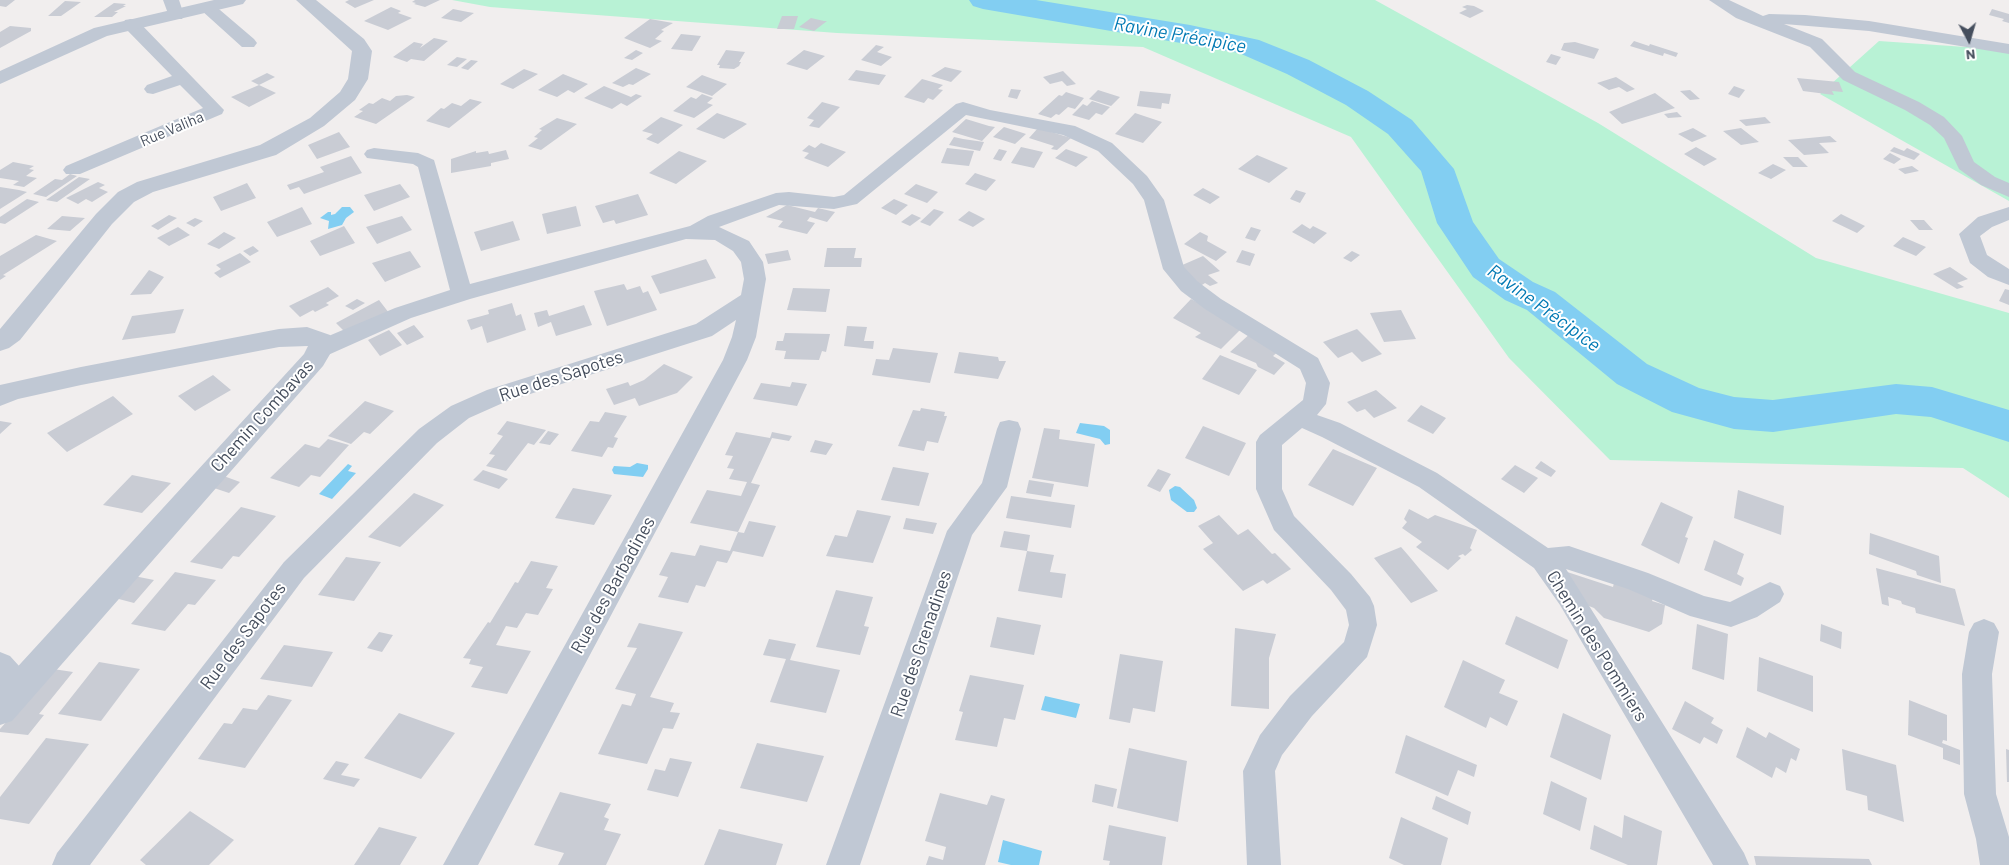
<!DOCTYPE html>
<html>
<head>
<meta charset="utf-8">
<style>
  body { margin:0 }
  #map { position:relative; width:2009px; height:865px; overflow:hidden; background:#f1eeee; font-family:Barlow,sans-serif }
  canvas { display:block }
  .north { position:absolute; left:1944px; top:15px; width:50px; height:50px; -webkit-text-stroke:4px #fff; paint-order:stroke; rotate:174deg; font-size:14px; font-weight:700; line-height:20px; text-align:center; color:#454e5d }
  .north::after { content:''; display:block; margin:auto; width:18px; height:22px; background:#454e5d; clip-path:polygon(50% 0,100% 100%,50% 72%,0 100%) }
</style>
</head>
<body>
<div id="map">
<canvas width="2009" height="865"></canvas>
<div class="north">N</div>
</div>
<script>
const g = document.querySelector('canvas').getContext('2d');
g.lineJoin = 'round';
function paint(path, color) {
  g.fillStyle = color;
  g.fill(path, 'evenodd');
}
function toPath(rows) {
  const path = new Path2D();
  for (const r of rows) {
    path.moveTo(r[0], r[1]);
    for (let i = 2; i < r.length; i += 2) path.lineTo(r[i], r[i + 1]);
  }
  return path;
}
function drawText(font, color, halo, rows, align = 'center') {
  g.font = font + ' Barlow,sans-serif';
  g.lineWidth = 4;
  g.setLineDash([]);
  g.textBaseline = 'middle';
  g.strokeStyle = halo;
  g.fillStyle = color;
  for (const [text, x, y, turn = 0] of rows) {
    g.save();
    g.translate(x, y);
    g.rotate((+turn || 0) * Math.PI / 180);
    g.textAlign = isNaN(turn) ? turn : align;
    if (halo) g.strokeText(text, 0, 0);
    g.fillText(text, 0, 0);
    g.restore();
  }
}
paint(toPath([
  [452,0,1375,0,1598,123,1816,258,2009,313,2009,498,1963,468,1610,460,1509,358,1351,137,1143,47,837,33,490,7],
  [1879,41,2009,50,2009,201,1820,94]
]), '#b8f2d5');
paint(toPath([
  [342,207,350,207,354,212,346,218,342,225,328,229,329,221,320,218,328,212,331,212,331,215,335,214],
  [1080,423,1104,426,1110,430,1110,444,1105,445,1100,439,1076,433],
  [637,463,648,465,648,469,643,477,614,474,612,470,614,466,630,467],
  [348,464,352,466,348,471,356,473,332,499,319,494],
  [1175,486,1180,487,1194,500,1197,508,1194,512,1187,512,1171,500,1169,490],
  [1045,696,1080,704,1076,718,1041,710],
  [1003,840,1042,851,1039,865,1011,865,998,862]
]), '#82cef2');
paint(toPath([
  [969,0,1036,0,1190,25,1259,40,1309,60,1368,91,1412,120,1454,169,1473,222,1499,259,1533,282,1555,292,1647,364,1699,388,1734,397,1773,400,1896,384,1932,387,2009,410,2009,442,1931,417,1896,414,1773,432,1734,429,1672,412,1617,384,1527,310,1505,300,1473,277,1437,223,1421,171,1388,134,1346,105,1287,74,1239,53,983,9,973,6,969,0]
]), '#82cef2');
paint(toPath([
  [0,0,15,0,6,7,0,6],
  [349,0,374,0,355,8,345,2],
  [415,0,440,0,425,7,414,4,416,3,412,2],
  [65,1,81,2,61,16,48,16],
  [114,3,126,4,123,6,126,6,114,12,118,12,112,17,94,17],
  [1467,5,1474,6,1484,11,1470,18,1459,13,1467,9,1462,7],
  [391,7,401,11,398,13,412,18,388,30,364,21],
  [453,9,468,12,474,13,461,22,441,18],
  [1992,9,2009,14,2009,23,2002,21,2004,19,1989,15],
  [782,16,798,16,794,29,777,29],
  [811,18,824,21,827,21,814,31,799,27],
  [650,19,673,23,661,30,664,31,655,39,662,41,650,48,624,38],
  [10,26,31,28,31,31,0,48,0,32],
  [681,34,701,36,692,51,671,49],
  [434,38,448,41,424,61,411,59,407,62,393,57,414,42,423,44,420,48],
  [1634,41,1649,46,1650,44,1678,53,1676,57,1664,53,1663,56,1630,46],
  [1575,42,1599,49,1594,59,1561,50,1564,43],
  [876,45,884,47,877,52,892,57,881,66,861,60],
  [636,50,643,53,632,60,624,58],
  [726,50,745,52,739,62,741,62,739,66,734,69,719,68,720,65,717,65],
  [804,50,825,56,807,70,786,64],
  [1551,54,1561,57,1556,65,1546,62],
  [457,57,467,59,457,67,447,65],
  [471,60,478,61,468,70,461,68],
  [945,67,962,71,951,82,931,76],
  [636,68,651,74,633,85,629,84,623,87,612,83],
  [524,69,538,74,513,89,500,84],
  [856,70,886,75,879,85,848,80],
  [1063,71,1076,84,1067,86,1062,81,1050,84,1043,77],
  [267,73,275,77,259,85,276,93,249,107,231,97,259,85,251,81],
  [563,74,588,84,574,93,568,90,557,97,538,90],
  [702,75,721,82,727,84,712,96,686,87],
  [1616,77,1635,89,1627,92,1619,87,1609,90,1597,83],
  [1797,78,1839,82,1843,92,1832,91,1834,95,1803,91],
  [922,79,943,85,938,89,943,90,933,100,928,98,924,103,904,97],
  [604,86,631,97,636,94,642,96,627,106,621,103,612,109,584,98],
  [1734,86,1745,90,1739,98,1728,94],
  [1011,89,1021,90,1017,99,1008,97],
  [1098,90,1120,97,1111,106,1089,99],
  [1690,90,1700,99,1690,100,1680,91],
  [1140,91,1171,94,1169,104,1162,103,1161,109,1137,106],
  [1066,92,1084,98,1075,109,1068,107,1059,115,1056,114,1051,118,1038,114,1059,95,1062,96],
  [1655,93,1675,108,1622,124,1609,112],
  [702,94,713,98,707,103,713,105,694,118,673,111,691,97,696,99],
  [407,95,415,97,376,124,354,117,363,111,359,110,369,103,373,104,382,98,390,101,396,96],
  [470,99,482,102,449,128,426,121,441,108,444,109,452,103,461,106],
  [1092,101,1110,107,1102,115,1096,113,1089,120,1072,115,1083,104,1087,106],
  [822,102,840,107,819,128,809,126,814,120,807,118],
  [1677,112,1682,117,1668,118,1664,114],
  [717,113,743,122,747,124,724,139,696,129],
  [1135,113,1162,122,1143,143,1115,134],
  [661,117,683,125,658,144,646,139,653,134,642,131],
  [1765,117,1771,123,1746,126,1739,120],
  [557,118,577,124,541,150,528,146,538,138,534,137,542,130,539,129],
  [966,119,989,126,995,127,982,141,952,132],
  [1004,127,1020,132,1026,134,1015,144,993,137],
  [1038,128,1071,138,1057,150,1051,149,1054,146,1029,138],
  [1693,128,1707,136,1692,142,1678,134],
  [1741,128,1759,142,1741,145,1723,131],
  [339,132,350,147,317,159,308,145],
  [1830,136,1837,142,1819,143,1829,153,1804,155,1788,140],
  [954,137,963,139,984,142,980,151,949,145],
  [821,143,846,152,828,167,804,158,809,153,802,151,809,145,815,148],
  [1021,147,1043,152,1034,168,1011,163],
  [1696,147,1717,159,1704,166,1684,154],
  [1894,147,1904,151,1907,148,1920,154,1914,160,1890,151],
  [947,148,974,151,969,166,941,163],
  [999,149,1007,151,1001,161,993,159],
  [1066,149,1088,157,1076,167,1055,158],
  [506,150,509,159,491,163,491,166,451,173,451,159,476,151,476,153,488,151,489,154],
  [679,151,707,161,676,184,649,173],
  [1890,153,1901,159,1894,164,1883,159],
  [1257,155,1288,168,1269,183,1238,169],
  [351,156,362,173,304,194,299,187,290,190,287,185,324,172,320,167],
  [1783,157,1798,157,1808,167,1793,167],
  [13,162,34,166,29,169,34,170,26,176,37,178,24,187,13,185,19,181,0,178,0,170],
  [1773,164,1786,170,1771,179,1758,173],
  [1912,166,1919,171,1905,174,1898,169],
  [975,173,996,180,986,191,965,184],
  [70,174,77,176,46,197,33,194,55,179,62,180],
  [79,177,90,179,57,202,46,200],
  [98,182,105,185,99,188,108,192,92,202,86,199,78,204,66,198],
  [247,183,256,198,221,211,213,197],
  [400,184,410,197,374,211,364,195],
  [916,184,938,192,927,203,904,194],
  [0,187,19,190,27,192,0,209],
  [1203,188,1220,197,1210,204,1193,195],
  [1296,190,1306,193,1300,203,1290,199],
  [638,194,648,215,616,224,614,220,603,223,595,206],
  [27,199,39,202,5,224,0,223,0,217],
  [894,199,908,205,896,215,881,208],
  [787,205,815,212,818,208,835,212,827,222,810,217,807,221,815,223,807,234,778,227,783,221,766,217],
  [576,206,581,226,547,234,542,214],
  [302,207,312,224,277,237,267,222],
  [934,209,944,212,930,226,920,222],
  [969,211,985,219,973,227,958,220],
  [912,214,921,218,910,226,901,222],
  [1841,214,1865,226,1857,233,1832,221],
  [169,215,177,218,158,230,151,226],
  [62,216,85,218,70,231,47,229],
  [402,216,412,230,377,244,366,227],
  [195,218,203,221,194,227,186,223],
  [1910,220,1924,220,1933,230,1919,230],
  [513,221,520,240,481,251,474,232],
  [1302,224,1310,229,1313,226,1327,233,1314,244,1292,232],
  [344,226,355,243,320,256,310,241],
  [178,227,190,235,169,246,157,238],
  [1251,227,1261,230,1255,241,1245,238],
  [224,232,236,238,219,249,207,244],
  [1200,232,1208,236,1207,241,1227,252,1216,261,1184,244],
  [36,235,57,241,3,275,6,276,0,280,0,256],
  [1903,237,1926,247,1916,256,1893,246],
  [253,246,259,251,250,256,243,251],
  [827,248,856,248,854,258,862,258,861,267,824,267],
  [788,250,791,260,768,264,765,254],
  [1242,250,1255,254,1250,266,1236,262],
  [410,251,421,267,385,282,372,263],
  [1352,251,1360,255,1351,262,1343,258],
  [240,253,251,262,220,278,214,273,221,269,216,265],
  [1203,256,1220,271,1208,275,1218,283,1210,286,1205,283,1199,287,1180,266],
  [706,259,716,278,660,294,651,276],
  [1950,267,1968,279,1957,283,1964,287,1957,289,1933,274],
  [149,270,164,277,151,294,130,295],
  [624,284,627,290,640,286,643,293,648,291,657,310,607,326,594,291],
  [328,287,339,296,326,303,329,305,315,312,313,310,300,317,289,306],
  [793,288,830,289,826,312,787,310],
  [2005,289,2009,290,2009,305,1999,301],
  [357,299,365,303,353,310,345,306],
  [1191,299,1223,315,1240,330,1221,349,1195,337,1201,333,1173,318],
  [379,300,389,313,346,333,336,323],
  [512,303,516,316,521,314,526,330,487,343,482,326,471,330,467,320,489,314,488,310],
  [584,305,592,325,556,336,551,322,538,327,534,313,547,310,549,316],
  [184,309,175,333,122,340,132,316],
  [1401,310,1416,339,1384,342,1370,313],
  [414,325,424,337,407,345,397,333],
  [847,326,867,327,864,341,874,341,873,349,844,346],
  [1357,329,1382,354,1362,362,1352,352,1338,358,1323,342],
  [389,330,402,345,380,356,368,340],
  [1253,331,1281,349,1273,356,1285,363,1274,375,1258,367,1256,363,1230,352],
  [785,333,830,334,826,352,822,351,819,360,784,359,786,351,775,350,777,341,783,341],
  [893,348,938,353,930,383,872,375,876,359,889,360],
  [959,352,998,357,999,361,1006,361,998,379,954,373],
  [1220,355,1257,370,1239,395,1202,379],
  [664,364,693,377,677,393,639,406,635,398,614,405,606,389,628,382,630,386,644,380],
  [213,375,231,390,195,411,178,396],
  [792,382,807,384,797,406,753,399,761,383,790,387],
  [1376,390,1397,408,1374,418,1365,409,1357,412,1347,402],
  [113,396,133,414,67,452,47,433],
  [365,401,394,411,370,434,364,432,351,444,328,436],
  [1421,405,1446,418,1433,434,1407,421],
  [921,408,945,412,944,416,947,416,938,443,927,441,924,451,898,446,913,410,920,411],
  [605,412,627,416,614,437,618,438,613,448,608,447,602,457,571,451,590,421,599,422],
  [0,421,12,423,0,434],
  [507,421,546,430,534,445,528,443,506,471,486,466,495,455,489,454,503,436,497,434],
  [1203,426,1246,443,1229,476,1185,458],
  [1044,428,1060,430,1059,439,1095,444,1088,487,1032,478],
  [548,431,559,434,550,445,539,443],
  [736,432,770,438,772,432,792,436,789,441,772,438,751,483,760,485,738,532,744,533,749,521,776,526,763,557,733,551,727,563,717,561,705,587,696,585,688,603,658,597,668,577,659,575,671,552,695,556,700,545,730,551,738,532,690,523,707,490,741,496,747,482,729,479,734,469,727,468,733,456,725,455],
  [328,439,349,445,320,477,311,475,299,487,270,478,305,444,319,448],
  [815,440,833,444,826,455,810,452],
  [1333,449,1377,468,1353,506,1308,485],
  [1541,461,1556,471,1551,477,1535,468],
  [1515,465,1538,478,1524,493,1501,479],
  [893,467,929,473,919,506,881,500],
  [1158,469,1171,474,1160,492,1147,486],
  [483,470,498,475,508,479,499,489,473,480],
  [132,475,171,483,142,513,103,505],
  [221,475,240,482,229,493,211,487],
  [1029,480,1054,484,1051,497,1026,493],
  [573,488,612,495,594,525,555,518],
  [1738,490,1784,506,1781,535,1734,518],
  [414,493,444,505,400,547,368,537],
  [1011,496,1075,505,1071,528,1006,518],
  [1661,502,1693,517,1685,537,1688,538,1679,564,1641,545],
  [241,507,276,516,239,557,233,556,222,569,190,562],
  [1409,509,1428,519,1435,515,1477,530,1470,548,1472,550,1465,556,1463,554,1458,556,1461,558,1448,570,1416,547,1422,542,1402,528,1407,522,1404,519],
  [857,510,891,516,873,563,826,556,835,535,847,537],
  [1219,515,1238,535,1248,529,1272,554,1275,553,1291,569,1267,584,1263,580,1243,591,1203,549,1213,543,1198,526],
  [906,518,937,523,933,534,903,529],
  [1004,531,1030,535,1027,551,1000,547],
  [1870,533,1939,556,1941,583,1917,575,1916,571,1869,554],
  [1714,540,1744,554,1737,574,1744,578,1741,586,1704,570],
  [1401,547,1408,555,1438,591,1411,603,1374,558],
  [1027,551,1054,555,1050,572,1066,574,1062,598,1018,591],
  [346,557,381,562,354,601,318,595],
  [531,561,558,566,546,588,553,589,538,615,526,613,517,628,506,626,496,645,531,651,507,694,471,687,483,667,469,664,471,659,463,658,488,622,490,623,515,582,518,583],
  [1876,568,1955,589,1965,626,1916,613,1915,608,1902,604,1901,601,1888,597,1889,606,1882,604],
  [1558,569,1613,587,1615,579,1654,596,1652,601,1665,605,1662,624,1649,632,1604,618,1594,608,1584,604],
  [175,572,216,580,195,605,188,604,165,631,131,624],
  [134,576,154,580,134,603,115,598],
  [836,590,873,597,864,626,869,627,860,655,816,647],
  [1516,616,1568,640,1558,669,1505,644],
  [997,617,1041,625,1034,655,990,647],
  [639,623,683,632,650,697,674,703,670,712,680,713,673,729,663,728,647,764,598,754,622,704,631,706,636,694,615,689,637,648,627,647],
  [1697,624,1728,634,1724,680,1692,669],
  [1821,624,1842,632,1841,649,1820,641],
  [1235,628,1276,634,1269,658,1269,709,1231,706],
  [379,632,393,635,382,652,367,648],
  [769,639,796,644,790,660,840,670,826,713,770,702,786,659,763,655],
  [284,645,333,652,312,687,260,679],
  [1120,654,1163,661,1155,712,1133,708,1130,723,1109,719],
  [1759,657,1813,676,1813,712,1757,691],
  [1463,660,1505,680,1499,693,1518,701,1507,726,1490,717,1486,728,1444,707],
  [99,662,140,669,101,721,58,714],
  [53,669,73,672,39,714,44,715,28,735,0,732,0,729],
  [970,675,1024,685,1015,720,1004,718,997,747,955,740,963,712,959,711],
  [268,695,292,700,245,768,198,759,224,723,232,724,243,708,257,710],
  [1909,700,1947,715,1947,741,1943,740,1942,743,1960,750,1960,765,1943,759,1943,748,1908,735],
  [1685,701,1714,718,1711,723,1723,730,1717,744,1704,737,1700,744,1672,729],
  [399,713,455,733,421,779,364,758],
  [1563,713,1611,735,1601,780,1550,757],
  [1747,727,1766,738,1769,732,1800,749,1796,761,1791,758,1786,773,1776,767,1772,778,1736,757],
  [1406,735,1477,765,1474,777,1458,770,1448,796,1395,773],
  [46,738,89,744,29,824,0,819,0,797],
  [757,743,824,756,807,802,740,788],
  [1129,748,1187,761,1178,822,1117,808],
  [1842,749,1896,765,1904,822,1868,810,1867,796,1846,790],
  [2006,749,2009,750,2009,782,2007,782],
  [670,758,692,762,678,797,647,790,655,769,665,771],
  [336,761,349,764,341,775,360,779,354,787,323,779],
  [1551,781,1587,798,1580,831,1543,814],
  [1095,784,1117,789,1113,807,1092,802],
  [560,792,611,804,604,817,609,819,604,830,621,834,606,865,558,865,564,853,534,845],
  [940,793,987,805,991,795,1005,799,985,865,926,865,929,856,943,860,946,847,925,841],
  [1436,796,1471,812,1468,825,1432,809],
  [190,811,234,840,209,865,146,865,140,860],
  [1624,815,1662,831,1657,865,1628,865,1590,849,1594,825,1622,838],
  [1401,817,1448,838,1441,865,1404,865,1389,858],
  [1109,825,1166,837,1162,865,1109,865,1110,861,1103,860],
  [379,827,417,837,400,865,354,865],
  [719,829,783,844,776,865,704,865],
  [1754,856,1869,859,1872,865,1756,865]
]), '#c9ccd4');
paint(toPath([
  [163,0,179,0,184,15,182,19,170,19,163,0],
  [1709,0,1729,0,1763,16,1769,14,1805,15,1869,21,2009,44,2009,54,1869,31,1784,24,1822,39,1855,72,1919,102,1944,117,1962,136,1974,162,1995,177,2009,183,2009,197,1981,185,1959,169,1944,138,1930,125,1905,110,1843,80,1810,47,1736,18,1709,0],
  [207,2,213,4,254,39,257,43,254,47,242,47,201,10,199,7,201,4,207,2],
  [131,19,137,20,224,110,222,114,80,174,66,174,63,170,66,166,203,108,180,85,153,94,147,93,144,89,147,85,172,76,125,28,123,24,125,20,131,19],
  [963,102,990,110,1075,126,1112,143,1147,176,1164,200,1184,267,1197,281,1221,299,1318,358,1330,383,1326,404,1317,415,1340,423,1437,473,1548,548,1569,546,1648,573,1704,596,1730,602,1770,582,1780,586,1784,594,1780,602,1757,617,1731,627,1690,616,1628,589,1566,569,1744,853,1749,865,1713,865,1560,605,1534,568,1419,487,1322,437,1302,428,1282,445,1282,489,1294,516,1351,574,1370,597,1374,606,1377,625,1367,657,1312,716,1282,755,1275,771,1281,865,1247,865,1243,771,1260,735,1290,696,1344,642,1349,625,1346,610,1331,590,1274,530,1256,489,1256,442,1260,435,1303,400,1306,383,1300,369,1205,309,1181,291,1163,269,1144,200,1133,184,1098,151,1063,135,966,115,857,204,834,209,779,205,719,227,749,241,763,262,766,279,756,337,747,360,478,865,443,865,723,360,732,337,736,320,712,336,505,402,469,418,437,443,304,578,90,865,52,865,57,853,284,562,419,429,451,406,487,390,696,324,741,295,744,279,741,262,733,251,715,240,686,239,470,299,411,318,328,355,320,357,312,355,308,349,312,343,395,308,450,290,418,167,413,164,367,158,364,154,367,150,374,148,418,153,434,160,470,284,690,226,708,216,776,193,789,192,834,197,844,195,956,104,963,102],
  [2009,207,2009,220,1992,227,1980,236,1987,255,2009,269,2009,285,1988,277,1970,263,1959,234,1978,217,2009,207],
  [1009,420,1018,422,1021,429,1007,487,972,535,860,865,826,865,947,531,982,483,997,429,1000,422,1009,420],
  [1984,619,1994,623,1999,632,1992,674,1996,794,2009,837,2009,865,1980,865,1976,839,1964,794,1962,674,1969,632,1974,623,1984,619],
  [0,652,10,656,30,678,34,688,30,698,19,702,8,698,0,687,0,652]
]), '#c0c8d4');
paint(toPath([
  [214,0,246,0,243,4,107,36,0,84,0,71,94,28,214,0],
  [296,0,316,0,364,39,372,51,368,79,355,100,324,126,276,155,153,192,134,202,112,224,20,340,9,348,0,351,0,329,96,214,118,192,137,182,260,145,310,118,340,92,348,79,352,51,296,0],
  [307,327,330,335,334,341,333,349,323,366,12,721,0,725,0,686,304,354,308,346,279,347,81,385,18,399,0,406,0,385,81,367,279,329,307,327]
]), '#c0c8d4');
drawText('15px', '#454e5d', '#fff', [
  ["Rue Valiha",172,129,-23]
]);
drawText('18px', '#454e5d', '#fff', [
  ["Rue des Sapotes",561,376,-18],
  ["Chemin Combavas",262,416,-48],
  ["Rue des Barbadines",613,585,-61],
  ["Rue des Sapotes",243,636,-53],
  ["Rue des Grenadines",921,644,-71],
  ["Chemin des Pommiers",1597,646,58]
]);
drawText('italic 19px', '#0179b3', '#fff', [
  ["Ravine Précipice",1180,35,10],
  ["Ravine Précipice",1544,308,36]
]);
</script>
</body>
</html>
